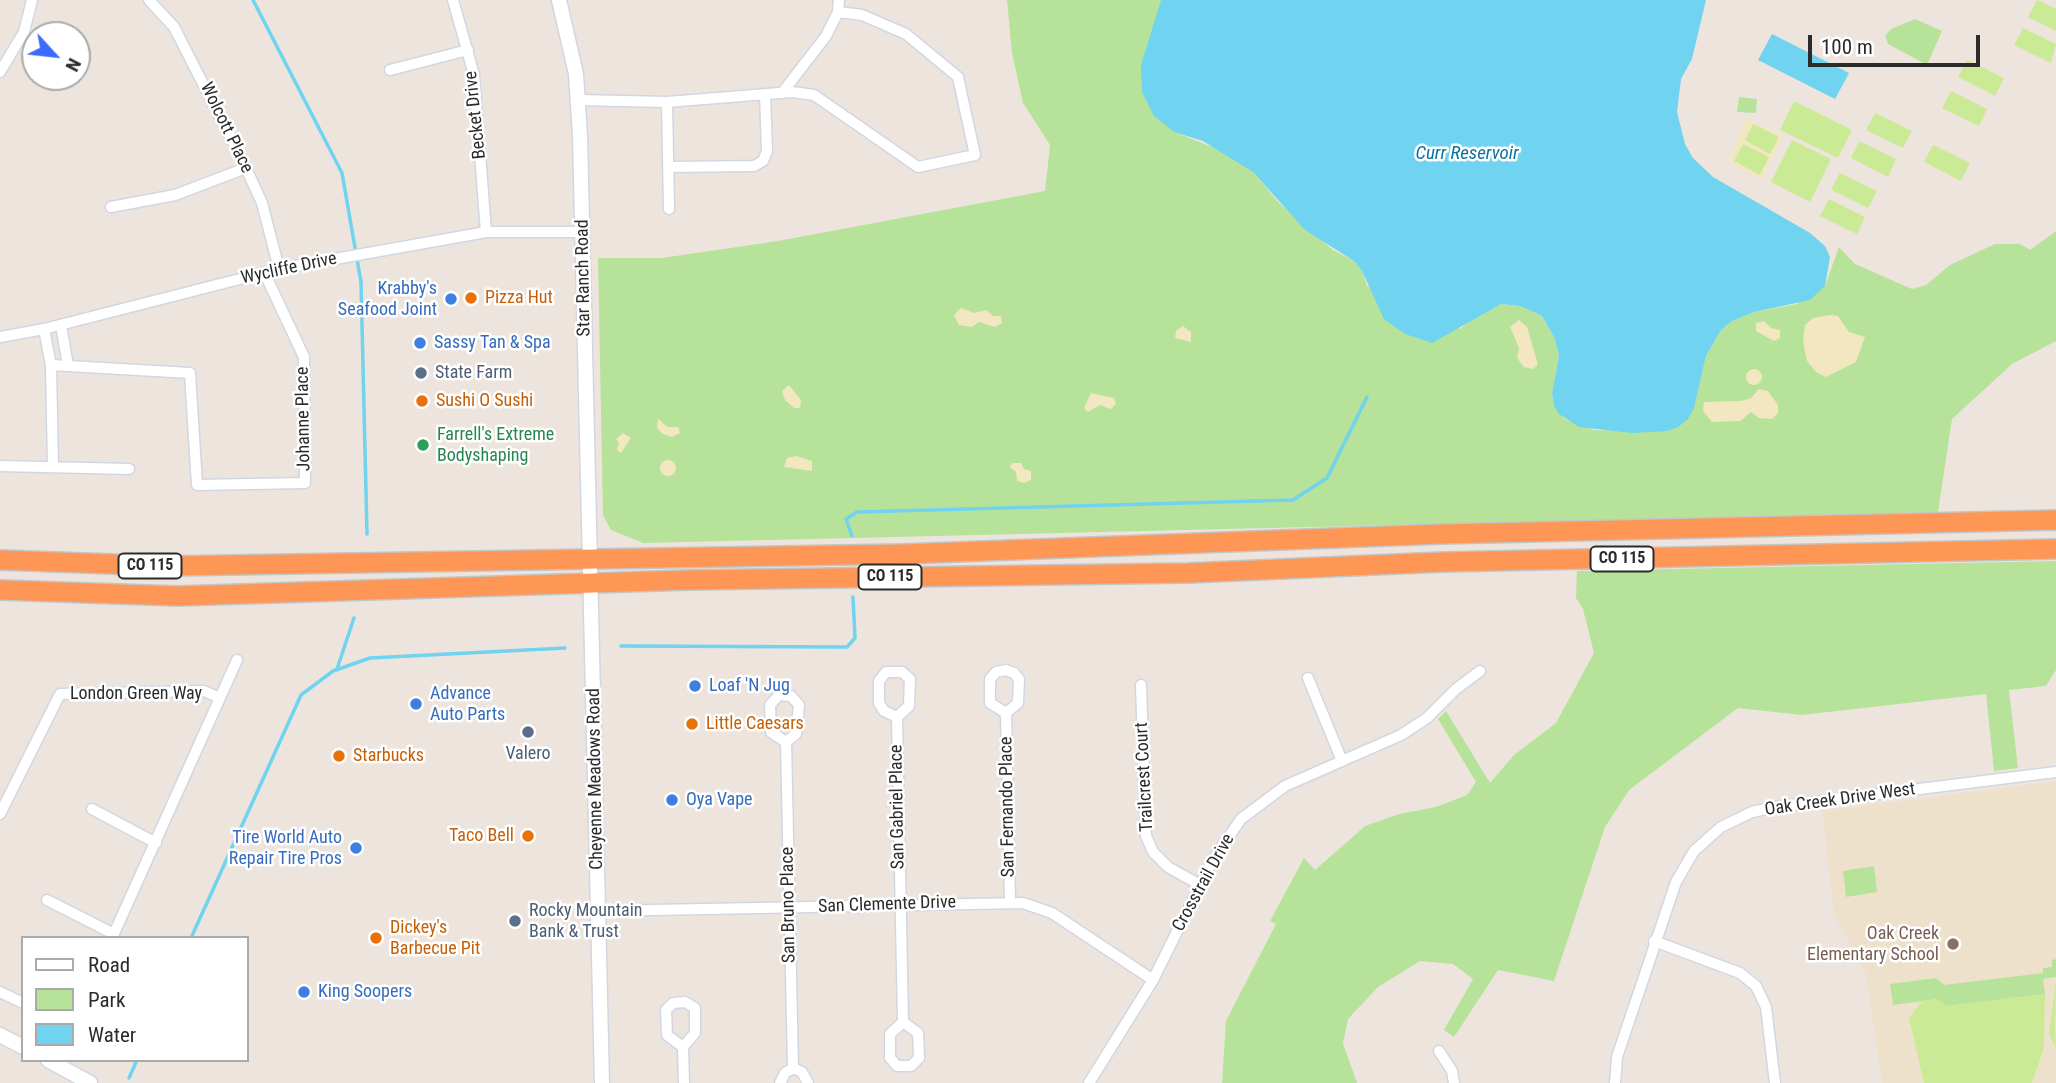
<!DOCTYPE html>
<html>
<head>
<meta charset="utf-8">
<style>
  body { margin:0 }
  #map { position:relative; width:2056px; height:1083px; overflow:hidden; background:#ede5dd; font-family:"Roboto Condensed",sans-serif }
  canvas { display:block }
  .legend { position:absolute; left:21px; top:936px; width:228px; height:126px; box-sizing:border-box; background:#fff; border:2px solid #aaa; margin:0; padding:9px 12px; list-style:none; font-size:21px; color:#2b2b2b }
  .legend li { display:flex; align-items:center; gap:14px; height:35px }
  .legend b { width:35px; border:2px solid #aaa }
  .north { position:absolute; left:21px; top:21px; width:70px; height:70px; box-sizing:border-box; background:#fff; border:2px solid #aaa; border-radius:50%; rotate:117deg; font-size:19px; font-weight:700; line-height:28px; text-align:center; color:#2b2b2b }
  .north::after { content:''; display:block; margin:auto; width:24px; height:32px; background:#3d6afa; clip-path:polygon(50% 0,100% 100%,50% 72%,0 100%) }
  .scale { position:absolute; left:1808px; top:35px; width:172px; height:32px; box-sizing:border-box; border:4px solid #2b2b2b; border-top:0; padding-left:9px; font-size:21px; line-height:24px; white-space:nowrap; color:#2b2b2b; -webkit-text-stroke:5px #fff; paint-order:stroke }
</style>
</head>
<body>
<div id="map">
<canvas width="2056" height="1083"></canvas>
<ul class="legend">
<li><b style="height:9px;background:#fff"></b>Road</li>
<li><b style="height:19px;background:#b6e399"></b>Park</li>
<li><b style="height:19px;background:#70d3ef"></b>Water</li>
</ul>
<div class="north">N</div>
<div class="scale">100 m</div>
</div>
<script>
const g = document.querySelector('canvas').getContext('2d');
g.lineJoin = 'round';
function paint(path, color) {
  g.fillStyle = color;
  g.fill(path, 'evenodd');
}
function toPath(rows) {
  const path = new Path2D();
  for (const r of rows) {
    if (r.length === 3) {
      path.moveTo(r[0] + r[2], r[1]);
      path.arc(r[0], r[1], r[2], 0, 2 * Math.PI);
      continue;
    }
    path.moveTo(r[0], r[1]);
    for (let i = 2; i < r.length; i += 2) path.lineTo(r[i], r[i + 1]);
  }
  return path;
}
function stroke(path, color, width, dash) {
  g.strokeStyle = color;
  g.lineWidth = width;
  g.lineCap = dash ? 'butt' : 'round';
  g.setLineDash(dash || []);
  g.stroke(path);
}
function drawText(font, color, halo, rows, align = 'center') {
  g.font = font + ' "Roboto Condensed",sans-serif';
  g.lineWidth = 5;
  g.setLineDash([]);
  g.textBaseline = 'middle';
  g.strokeStyle = halo;
  g.fillStyle = color;
  for (const [text, x, y, turn = 0] of rows) {
    g.save();
    g.translate(x, y);
    g.rotate((+turn || 0) * Math.PI / 180);
    g.textAlign = isNaN(turn) ? turn : align;
    if (halo) g.strokeText(text, 0, 0);
    g.fillText(text, 0, 0);
    g.restore();
  }
}
paint(toPath([
  [2056,781,2056,1083,1882,1083,1866,974,1834,915,1822,811]
]), '#eee1cc');
paint(toPath([
  [1007,0,1161,0,1154,25,1174,132,1225,152,1253,172,1278,202,1333,250,1354,261,1362,271,1367,286,1460,329,1474,317,1501,304,1520,306,1542,316,1554,337,1559,355,1552,394,1554,406,1565,419,1594,430,1667,431,1694,408,1706,356,1721,330,1732,321,1754,312,1797,304,1825,286,1839,247,1855,264,1912,289,1926,285,1950,265,1995,244,2020,244,2030,250,2056,231,2056,341,2012,364,1952,419,1938,512,643,543,611,530,603,515,598,258,662,258,778,241,1045,191,1050,145,1023,103,1012,53],
  [1915,19,1942,31,1927,65,1888,44,1885,36,1891,29],
  [1739,97,1757,99,1756,113,1737,112],
  [2056,561,2056,670,2046,686,2009,690,2018,768,1994,771,1986,694,1802,715,1738,708,1629,790,1605,827,1554,981,1498,970,1454,1037,1444,1030,1473,979,1453,964,1420,961,1378,987,1348,1019,1343,1043,1357,1083,1222,1083,1226,1021,1276,924,1270,921,1304,858,1315,870,1365,826,1399,814,1436,807,1467,795,1476,782,1438,719,1446,711,1490,783,1514,755,1556,723,1594,653,1583,609,1576,598,1577,571],
  [1874,866,1877,892,1846,897,1843,871],
  [2056,959,2056,977,2043,979,2045,994,1946,1006,1937,999,1893,1005,1890,984,1936,978,1944,985,2043,973,2043,968,2052,967,2052,960]
]), '#b6e399');
paint(toPath([
  [1746,118,1783,136,1761,179,1729,161],
  [961,308,974,313,986,310,993,316,1001,316,1002,323,995,327,979,322,972,327,959,325,954,315],
  [1830,315,1838,316,1849,332,1865,337,1856,362,1826,377,1816,372,1807,361,1803,341,1805,325,1813,318],
  [1519,320,1527,327,1537,361,1537,366,1532,369,1524,367,1517,358,1519,348,1510,327],
  [1764,321,1771,328,1780,330,1780,338,1774,341,1756,331,1756,323],
  [1183,326,1191,332,1191,342,1175,338,1176,331],
  [1754,377,8],
  [789,385,801,400,800,408,794,408,785,400,782,391],
  [1759,389,1768,391,1778,405,1778,413,1772,419,1759,418,1751,412,1740,421,1712,422,1703,411,1704,402,1741,401,1751,398],
  [1091,393,1114,398,1116,404,1111,409,1100,405,1088,412,1084,408],
  [658,418,667,427,678,427,680,433,672,437,663,434,657,428],
  [623,433,631,438,621,453,617,450,619,443,616,439],
  [796,456,812,461,812,471,784,467,787,458],
  [668,468,8],
  [1012,463,1021,463,1024,469,1031,471,1031,480,1024,483,1017,481,1016,472,1010,467]
]), '#f2e7c0');
paint(toPath([
  [2037,0,2056,9,2056,31,2028,17],
  [2023,28,2056,44,2051,63,2014,45],
  [1967,60,2004,78,1995,96,1958,77],
  [1951,91,1987,109,1979,126,1942,108],
  [1794,101,1852,130,1838,158,1780,130],
  [1875,113,1912,131,1903,148,1866,130],
  [1753,124,1779,137,1770,154,1745,140],
  [1792,140,1831,159,1810,202,1771,182],
  [1859,141,1896,159,1888,177,1851,158],
  [1743,144,1769,157,1760,175,1734,161],
  [1933,145,1970,163,1961,181,1924,162],
  [1840,173,1877,191,1868,208,1831,190],
  [1829,199,1865,217,1857,234,1820,216],
  [2056,980,2055,1032,2056,1048,2049,1034],
  [2045,994,2044,1048,2032,1083,1924,1083,1909,1018,1922,1001,1937,999,1946,1006]
]), '#cbea95');
paint(toPath([
  [1161,0,1706,0,1692,59,1681,79,1677,112,1685,144,1693,158,1713,177,1810,233,1825,246,1830,257,1825,286,1810,300,1754,312,1732,321,1721,330,1706,356,1694,408,1688,419,1678,427,1667,431,1632,433,1579,427,1559,414,1554,406,1552,394,1559,355,1554,337,1542,316,1520,306,1501,304,1432,343,1405,334,1384,319,1362,271,1354,261,1305,230,1253,172,1203,141,1174,132,1154,116,1142,92,1141,65],
  [1772,34,1849,73,1835,99,1758,60]
]), '#70d3ef');
stroke(toPath([
  [253,0,342,173,361,282,367,534],
  [852,536,846,519,857,512,1293,500,1327,478,1367,397],
  [621,646,847,647,855,638,853,597],
  [337,669,354,618],
  [191,938,301,695,333,671,370,658,565,648],
  [129,1078,137,1060]
]), '#70d3ef', 3.5);
const street = toPath([
  [149,0,174,27,246,168,262,203,279,269],
  [453,0,474,75,486,232],
  [390,70,468,50],
  [0,72,24,32,32,0],
  [782,93,826,36,838,12],
  [579,100,667,102,792,92,814,95,918,167,975,155,958,77,906,34,862,15,838,12,839,0],
  [667,102,669,209],
  [668,167,754,166,763,161,767,151,765,94],
  [111,207,175,195,246,168],
  [61,325,68,366],
  [44,329,51,365,53,467],
  [0,337,44,329,279,269,486,232,582,232],
  [51,365,190,373,197,485,305,483,304,357,264,272],
  [0,466,129,469],
  [1006,670,1014,673,1019,679,1018,703,1006,713,990,703,990,679,996,672,1006,670],
  [886,672,902,672,910,679,909,706,897,717,884,711,879,703,879,681,886,672],
  [1308,678,1342,761],
  [1141,685,1146,836,1153,852,1168,867,1200,885],
  [779,695,791,696,799,705,796,734,786,742,771,732,770,705,779,695],
  [1006,713,1010,902],
  [897,717,903,1022],
  [786,742,793,1068],
  [92,809,156,843],
  [0,814,60,694,204,691,220,698],
  [47,900,114,934],
  [599,911,1023,903,1052,913,1153,980],
  [112,938,237,660],
  [1654,941,1740,973,1756,986,1766,1007,1775,1083],
  [0,992,23,1003],
  [685,1002,695,1008,695,1033,683,1047,667,1035,666,1010,673,1003,685,1002],
  [903,1022,918,1033,919,1058,911,1066,897,1066,890,1058,890,1034,903,1022],
  [683,1047,684,1083],
  [1439,1051,1452,1071,1454,1083],
  [793,1068,802,1072,808,1083],
  [780,1083,785,1073,793,1068],
  [1089,1083,1153,980,1212,861,1241,819,1285,786,1401,735,1427,718,1456,689,1480,671],
  [1615,1083,1617,1057,1676,882,1694,851,1721,827,1752,812,1775,807,2056,772]
]);
const secondary = toPath([
  [559,0,576,74,580,135,602,1083],
  [0,1035,23,1047],
  [48,1060,90,1083]
]);
const highway = toPath([
  [0,560,169,566,903,554,1442,534,2056,520],
  [0,590,178,596,689,580,1188,573,1443,562,2056,549]
]);
stroke(street, '#d2d6e3', 13);
stroke(secondary, '#d2d6e3', 17);
stroke(highway, '#c4c4c4', 22);
stroke(street, '#fff', 10);
stroke(secondary, '#fff', 14);
stroke(highway, '#fe9656', 19);
for (const [x, y, r, color] of [
  [471,298,7,"#e8710a"],
  [451,299,7,"#3f7fe0"],
  [420,343,7,"#3f7fe0"],
  [421,373,7,"#5c6f8a"],
  [422,401,7,"#e8710a"],
  [423,445,7,"#2e9e5b"],
  [695,686,7,"#3f7fe0"],
  [416,704,7,"#3f7fe0"],
  [692,724,7,"#e8710a"],
  [528,732,7,"#5c6f8a"],
  [339,756,7,"#e8710a"],
  [672,800,7,"#3f7fe0"],
  [528,836,7,"#e8710a"],
  [356,848,7,"#3f7fe0"],
  [515,921,7,"#5c6f8a"],
  [376,938,7,"#e8710a"],
  [1953,944,7,"#8d6e63"],
  [304,992,7,"#3f7fe0"]
]) {
  const dot = new Path2D();
  dot.arc(x, y, r, 0, 2 * Math.PI);
  g.fillStyle = color;
  g.fill(dot);
  stroke(dot, '#fff', 2.5);
}
for (const [x, y, w] of [
  [1622,559,63],
  [150,566,63],
  [890,577,63]
]) {
  const box = new Path2D();
  box.roundRect(x - w / 2, y - 12.5, w, 25, 5);
  g.fillStyle = '#fff';
  g.fill(box);
  stroke(box, '#2b2b2b', 2);
}
drawText('bold 16px', '#2b2b2b', null, [
  ["CO 115",1622,559],
  ["CO 115",150,566],
  ["CO 115",890,577]
]);
drawText('18px', '#2b2b2b', '#fff', [
  ["Becket Drive",476,115,-96],
  ["Wolcott Place",226,128,64],
  ["Wycliffe Drive",289,269,-12],
  ["Star Ranch Road",584,278,-91],
  ["Johanne Place",304,419,-91],
  ["London Green Way",136,694],
  ["Trailcrest Court",1145,777,-93],
  ["Cheyenne Meadows Road",596,779,-91],
  ["Oak Creek Drive West",1840,800,-8],
  ["San Gabriel Place",898,807,-91],
  ["San Fernando Place",1008,807,-91],
  ["Crosstrail Drive",1204,883,-61],
  ["San Bruno Place",789,905,-91],
  ["San Clemente Drive",887,905,-2]
]);
drawText('18px', '#366cbe', '#fff', [
  ["Krabby's",437,289,"right"],
  ["Seafood Joint",437,310,"right"],
  ["Sassy Tan & Spa",434,343],
  ["Loaf 'N Jug",709,686],
  ["Advance",430,694],
  ["Auto Parts",430,715],
  ["Oya Vape",686,800],
  ["Tire World Auto",342,838,"right"],
  ["Repair Tire Pros",342,859,"right"],
  ["King Soopers",318,992]
], 'left');
drawText('18px', '#c56008', '#fff', [
  ["Pizza Hut",485,298],
  ["Sushi O Sushi",436,401],
  ["Little Caesars",706,724],
  ["Starbucks",353,756],
  ["Taco Bell",514,836,"right"],
  ["Dickey's",390,928],
  ["Barbecue Pit",390,949]
], 'left');
drawText('18px', '#4e5e75', '#fff', [
  ["State Farm",435,373],
  ["Valero",528,754,"center"],
  ["Rocky Mountain",529,911],
  ["Bank & Trust",529,932]
], 'left');
drawText('18px', '#27864d', '#fff', [
  ["Farrell's Extreme",437,435],
  ["Bodyshaping",437,456]
], 'left');
drawText('18px', '#785e54', '#fff', [
  ["Oak Creek",1939,934],
  ["Elementary School",1939,955]
], 'right');
drawText('italic 19px', '#0d729c', '#fff', [
  ["Curr Reservoir",1467,154]
]);
</script>
</body>
</html>
